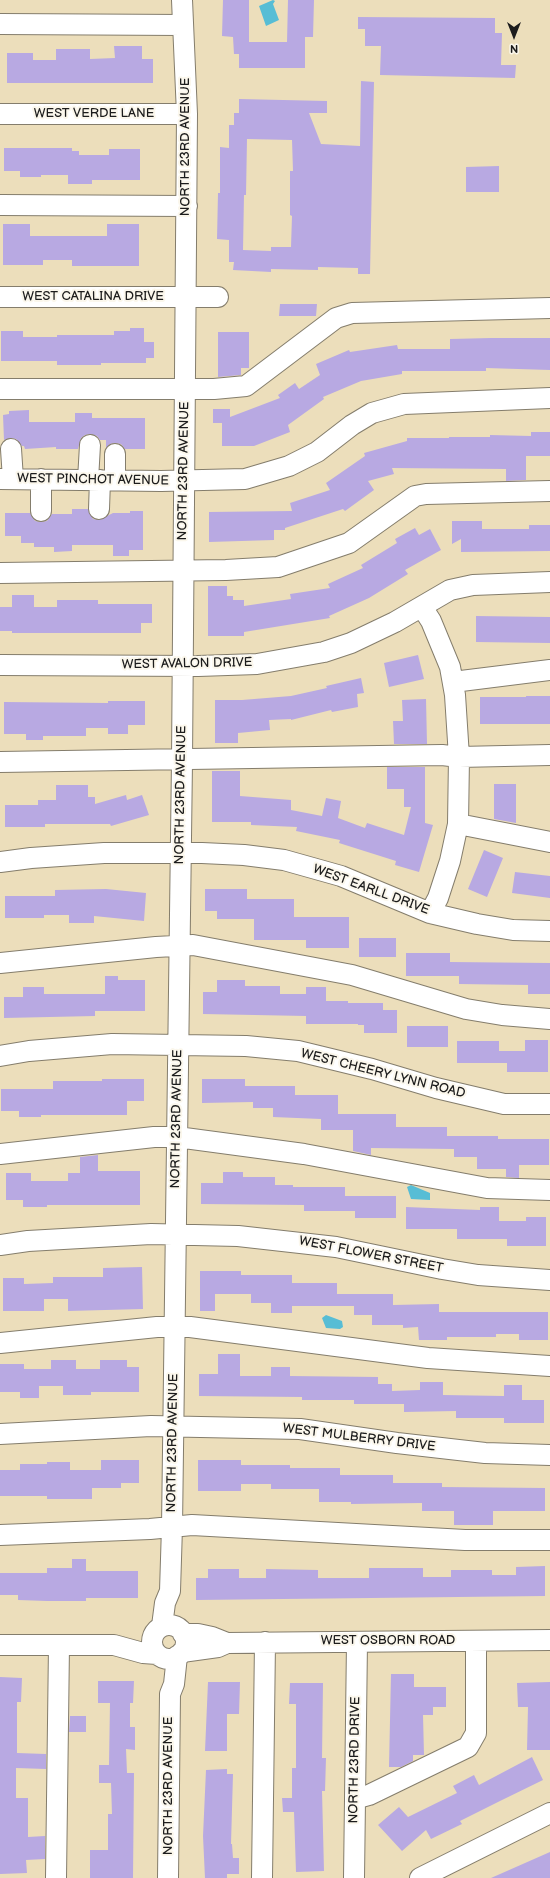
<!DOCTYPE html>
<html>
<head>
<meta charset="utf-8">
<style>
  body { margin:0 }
  #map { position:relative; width:550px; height:1878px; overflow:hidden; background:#ecdebb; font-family:"Balsamiq Sans",sans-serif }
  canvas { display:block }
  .north { position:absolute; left:494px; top:16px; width:40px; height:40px; -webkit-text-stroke:3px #fbf7ec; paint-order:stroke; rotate:180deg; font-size:11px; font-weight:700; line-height:16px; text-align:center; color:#1c1c1c }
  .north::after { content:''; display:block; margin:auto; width:14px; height:18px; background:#1c1c1c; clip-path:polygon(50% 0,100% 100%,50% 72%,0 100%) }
</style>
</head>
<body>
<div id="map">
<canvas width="550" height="1878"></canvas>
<div class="north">N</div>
</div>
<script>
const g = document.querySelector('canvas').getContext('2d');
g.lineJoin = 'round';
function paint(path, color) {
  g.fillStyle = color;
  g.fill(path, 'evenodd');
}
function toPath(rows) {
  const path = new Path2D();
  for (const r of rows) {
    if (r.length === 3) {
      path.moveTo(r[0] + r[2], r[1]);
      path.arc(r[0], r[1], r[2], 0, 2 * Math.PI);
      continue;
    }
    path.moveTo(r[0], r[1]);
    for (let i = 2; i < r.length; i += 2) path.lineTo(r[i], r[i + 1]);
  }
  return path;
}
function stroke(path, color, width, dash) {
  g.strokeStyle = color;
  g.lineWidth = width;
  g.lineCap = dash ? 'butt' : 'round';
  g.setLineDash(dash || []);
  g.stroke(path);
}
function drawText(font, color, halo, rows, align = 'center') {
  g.font = font + ' "Balsamiq Sans",sans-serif';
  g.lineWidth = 4;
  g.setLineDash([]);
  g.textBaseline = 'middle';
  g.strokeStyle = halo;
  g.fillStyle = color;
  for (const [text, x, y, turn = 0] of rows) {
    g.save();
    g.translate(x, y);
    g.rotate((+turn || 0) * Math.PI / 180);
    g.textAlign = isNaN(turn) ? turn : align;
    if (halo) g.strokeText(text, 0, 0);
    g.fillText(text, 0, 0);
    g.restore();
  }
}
paint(toPath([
  [273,0,275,1,273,4,279,20,266,26,259,6],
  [411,1185,430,1193,430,1200,411,1199,407,1187],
  [326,1315,342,1321,343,1327,340,1329,326,1328,322,1318]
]), '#57bdd5');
paint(toPath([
  [223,0,249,0,249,42,287,42,288,0,314,0,313,37,305,37,305,68,239,68,239,54,234,54,233,37,222,36],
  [358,17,495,18,495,33,502,33,501,65,516,65,515,78,380,75,381,46,365,46,365,29,358,29],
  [114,46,142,46,142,59,153,59,153,83,7,83,7,53,33,53,33,60,56,60,56,49,90,49,90,59,115,58],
  [361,81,374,82,370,274,358,274,358,268,318,267,318,270,271,269,271,272,233,270,234,262,229,262,229,240,217,239,218,193,220,193,220,147,229,148,229,125,234,125,234,113,239,113,239,99,327,101,327,113,309,113,321,144,360,146],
  [247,139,292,140,293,171,290,171,290,215,292,216,291,247,271,247,271,251,243,250,244,195,246,195],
  [4,148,72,148,72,151,79,151,79,155,109,155,109,149,140,149,140,180,92,180,92,184,68,184,68,175,41,175,41,177,20,177,20,171,4,171],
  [499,166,499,192,466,192,466,167],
  [3,224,30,224,30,236,107,236,107,224,139,224,139,266,72,266,72,260,43,260,43,265,3,265],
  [280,304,317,304,316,316,279,316],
  [130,328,144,328,144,342,154,342,154,358,146,358,146,363,101,363,101,365,57,365,57,361,1,361,1,331,23,331,23,337,57,337,57,335,114,335,114,331,130,331],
  [218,332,249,332,249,368,241,368,241,375,218,377],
  [491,338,550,338,550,370,486,368,486,371,402,371,402,374,361,381,323,397,324,399,288,425,290,432,254,446,222,446,222,423,213,423,213,409,230,409,230,417,280,398,278,395,295,383,299,389,320,375,316,364,349,350,350,352,397,345,398,349,450,349,450,339],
  [29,410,29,422,75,422,75,413,92,413,92,418,145,418,145,449,125,449,121,444,115,443,110,444,106,448,106,440,100,440,97,436,91,434,85,435,81,438,78,449,56,449,56,447,25,449,24,446,22,446,16,439,10,438,4,440,3,415,9,414,9,411],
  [531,432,550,432,550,456,526,456,526,480,506,481,506,469,392,468,394,474,368,481,374,490,345,511,343,509,285,528,285,530,274,530,274,540,209,542,209,512,292,511,290,503,330,490,326,483,365,456,364,453,407,441,407,438,449,438,449,437,490,437,490,435,531,436],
  [72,509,88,509,93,519,99,520,113,513,130,513,130,511,143,511,143,550,129,550,129,556,113,556,113,545,72,545,72,551,54,552,54,547,34,547,34,543,21,543,21,536,5,536,5,513,30,513,35,521,41,522,47,521,52,514,72,514],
  [452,521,482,521,482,529,529,529,529,525,550,525,550,551,461,552,461,539,452,544],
  [415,528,419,535,430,529,441,550,405,570,408,574,369,598,329,616,330,618,244,632,244,636,208,636,208,586,227,586,227,596,233,596,233,600,244,600,244,606,291,599,290,594,330,588,328,584,363,568,361,565,397,543,395,539],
  [12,595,34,595,34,607,57,607,57,600,98,600,98,604,152,604,152,623,141,623,141,633,12,633,12,631,0,631,0,607,12,607],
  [476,616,550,617,550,643,476,642],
  [418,655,424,679,389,687,384,663],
  [361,678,364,693,357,694,358,707,332,712,331,710,291,720,291,719,269,720,270,730,238,733,238,743,215,743,215,700,242,700,291,696,327,688,326,686],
  [526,696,550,696,550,724,480,724,480,697,526,697],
  [426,699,427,744,394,744,393,721,403,721,402,700],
  [108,701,145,701,145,725,128,725,128,734,108,734,108,728,86,728,86,736,43,736,43,740,26,740,26,734,4,734,4,702,108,703],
  [387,767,425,767,425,823,433,825,419,872,395,865,396,861,339,843,340,840,296,831,297,827,251,825,251,822,212,822,212,771,240,771,240,796,291,800,291,810,322,816,326,798,341,801,338,818,365,828,367,823,404,835,411,807,404,807,404,789,387,789],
  [494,784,516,784,516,823,494,819],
  [56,785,88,785,88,797,95,797,95,804,126,795,127,800,142,795,149,815,111,826,110,824,45,824,45,827,5,827,5,805,38,805,38,800,56,800],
  [484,850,503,858,487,897,468,889],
  [515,872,550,876,550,898,512,893],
  [106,889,146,893,144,921,94,916,94,923,69,923,69,915,44,915,44,918,5,918,5,896,55,896,55,890],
  [205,889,247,889,247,899,294,899,294,917,349,917,349,948,306,948,306,940,254,940,254,919,217,919,217,911,205,911],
  [359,938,396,938,396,957,359,957],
  [406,953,450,953,450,962,550,963,550,994,528,994,528,985,459,984,459,976,406,976],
  [105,976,118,976,118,980,145,980,145,1011,95,1011,95,1016,4,1018,4,997,23,997,23,987,44,987,44,994,105,994],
  [217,980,245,980,245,986,280,986,280,994,306,994,306,987,326,987,326,1001,348,1001,348,1003,383,1003,383,1010,397,1010,397,1033,364,1033,364,1025,358,1025,358,1024,306,1024,306,1016,203,1014,203,992,217,992],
  [407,1026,448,1026,448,1047,407,1047],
  [525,1040,548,1040,548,1072,507,1072,507,1063,457,1063,457,1041,499,1041,499,1051,525,1051],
  [102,1079,144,1079,144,1101,127,1101,127,1115,41,1115,41,1117,19,1117,19,1111,1,1111,1,1089,53,1089,53,1081,102,1081],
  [202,1079,245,1079,245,1086,295,1086,295,1095,338,1095,338,1114,396,1114,396,1127,447,1127,447,1136,498,1136,498,1139,549,1139,549,1165,519,1165,519,1178,506,1177,506,1169,477,1169,477,1157,454,1157,454,1149,371,1148,371,1155,353,1151,353,1130,321,1130,321,1119,273,1117,273,1108,253,1108,253,1102,202,1103],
  [98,1155,98,1171,140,1171,140,1205,47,1205,47,1207,23,1207,23,1200,6,1200,6,1173,31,1173,31,1181,68,1181,68,1173,80,1173,80,1157],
  [223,1172,243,1172,243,1177,275,1177,275,1185,293,1185,293,1187,345,1187,345,1196,396,1196,396,1218,355,1218,355,1211,304,1211,304,1205,201,1204,201,1183,223,1183],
  [406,1207,480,1210,480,1207,499,1207,499,1221,526,1221,526,1217,546,1217,546,1246,507,1246,507,1239,457,1239,457,1229,406,1229],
  [142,1267,143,1309,68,1311,68,1299,44,1299,44,1311,3,1311,3,1278,24,1278,24,1284,53,1283,53,1277,103,1277,103,1268],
  [200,1271,241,1271,241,1275,292,1275,292,1283,337,1283,337,1294,393,1294,393,1305,439,1304,439,1312,548,1312,548,1340,519,1340,519,1334,496,1334,496,1337,447,1337,447,1340,419,1340,418,1327,403,1328,403,1325,372,1325,372,1315,354,1315,354,1306,292,1306,292,1313,271,1313,271,1303,251,1303,251,1294,215,1294,215,1311,200,1311],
  [218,1354,240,1354,240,1376,271,1376,271,1367,290,1367,290,1376,378,1377,378,1384,392,1384,392,1391,420,1390,420,1382,443,1382,443,1395,504,1396,504,1385,522,1385,522,1400,544,1400,544,1423,504,1423,504,1418,456,1418,456,1411,404,1412,404,1404,354,1404,354,1400,302,1400,302,1397,199,1396,199,1374,218,1374],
  [51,1360,76,1360,76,1369,100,1369,100,1360,127,1360,127,1367,139,1367,139,1392,91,1392,91,1395,63,1395,63,1386,39,1386,39,1398,20,1398,20,1392,0,1392,0,1364,24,1364,24,1369,51,1369],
  [101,1460,139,1460,139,1483,121,1483,121,1488,92,1488,92,1499,47,1499,47,1496,0,1496,0,1470,20,1470,20,1464,47,1464,47,1462,70,1462,70,1470,101,1470],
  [198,1460,241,1460,241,1465,290,1465,290,1468,340,1468,340,1475,393,1475,393,1483,442,1483,442,1487,545,1488,545,1511,493,1511,493,1525,454,1525,454,1511,422,1511,422,1503,351,1504,351,1502,319,1502,319,1489,271,1489,271,1484,241,1484,241,1491,198,1491],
  [72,1559,86,1559,86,1571,138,1571,138,1598,86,1598,86,1601,47,1601,18,1600,18,1595,0,1595,0,1573,47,1573,47,1568,72,1568],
  [545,1566,545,1596,196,1600,196,1578,208,1578,208,1569,239,1569,239,1578,266,1578,266,1569,318,1570,318,1578,369,1578,369,1568,423,1568,423,1577,451,1577,451,1570,492,1570,492,1575,516,1575,516,1567],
  [391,1674,414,1674,414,1687,446,1687,446,1707,433,1707,433,1715,423,1715,424,1755,413,1755,413,1761,401,1767,389,1767],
  [0,1677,22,1678,21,1702,17,1702,17,1753,46,1754,46,1769,16,1768,16,1798,28,1798,28,1837,45,1836,45,1859,26,1860,27,1873,0,1874],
  [98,1681,134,1681,133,1703,130,1703,130,1727,135,1727,135,1750,126,1749,127,1773,134,1773,133,1878,90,1878,90,1850,108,1850,108,1814,112,1814,111,1783,99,1783,99,1765,109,1765,110,1703,98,1703],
  [208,1682,240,1682,239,1714,227,1714,227,1751,205,1751],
  [550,1682,550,1750,527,1750,528,1707,518,1707,517,1683],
  [290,1683,323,1683,322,1758,326,1758,325,1791,322,1791,324,1871,296,1872,294,1812,283,1812,282,1798,292,1798,292,1768,296,1768,296,1704,289,1704],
  [70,1716,86,1716,86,1732,69,1732],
  [532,1757,543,1780,500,1801,460,1821,462,1824,431,1839,426,1830,402,1851,378,1825,399,1807,408,1817,457,1793,453,1786,474,1775,479,1785],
  [227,1769,227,1774,233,1774,231,1844,232,1844,233,1858,239,1858,239,1874,227,1874,227,1878,205,1878,203,1836,206,1770],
  [550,1852,550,1878,491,1878]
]), '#b8a9e2');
const minor = toPath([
  [0,24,183,25],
  [0,114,187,114],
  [0,205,187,206],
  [0,297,218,297],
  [0,389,214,389,246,386,336,318,352,313,550,308],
  [11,449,13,479],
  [0,479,161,481,245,479,289,466,317,452,352,425,372,413,404,404,550,398],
  [41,479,41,511],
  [88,480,90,445],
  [115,480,115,454],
  [99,509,100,480],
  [0,573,226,570,278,567,349,543,415,496,426,494,550,491],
  [422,607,431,621,450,667,455,695,459,757,458,824,450,861,438,898,430,913],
  [0,665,198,666,257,664,324,652,351,643,395,622,450,590,473,585,550,582],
  [453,682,550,670],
  [0,762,442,755,459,757,550,755],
  [458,824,550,842],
  [0,862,31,858,104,853,202,853,244,855,284,860,341,876,430,913,477,924,513,930,550,931],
  [0,963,156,947,193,945,352,975,466,1009,502,1015,550,1019],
  [0,1056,29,1051,112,1044,246,1046,298,1051,372,1069,436,1088,504,1104,550,1104],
  [0,1154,154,1137,177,1137,304,1154,487,1188,550,1190],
  [0,1245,28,1241,151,1234,238,1236,336,1247,442,1269,478,1275,550,1280],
  [0,1343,157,1327,190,1327,428,1358,550,1366],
  [0,1434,151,1426,300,1429,397,1443,485,1453,550,1455],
  [0,1535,150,1529,192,1525,465,1540,550,1540],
  [169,1642,17],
  [162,1626,165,1603,170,1591,172,1527,182,761,187,114,182,0],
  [183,1634,198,1634,212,1637,227,1643],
  [0,1645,114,1645,143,1653,157,1654],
  [182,1652,218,1647,227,1643,550,1640],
  [355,1799,369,1795,468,1747,476,1733,476,1641],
  [56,1878,59,1645],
  [168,1878,170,1694,174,1684,177,1656],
  [262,1878,265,1642],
  [354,1878,357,1642],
  [420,1878,550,1813]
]);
stroke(minor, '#847d6c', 22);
stroke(minor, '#fff', 20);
drawText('13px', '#1c1c1c', '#fbf7ec', [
  ["WEST VERDE LANE",94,114],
  ["NORTH 23RD AVENUE",186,147,-90],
  ["WEST CATALINA DRIVE",93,297],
  ["NORTH 23RD AVENUE",184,471,-89],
  ["WEST PINCHOT AVENUE",93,480,1],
  ["WEST AVALON DRIVE",187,664,-1],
  ["NORTH 23RD AVENUE",181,795,-89],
  ["WEST EARLL DRIVE",371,890,20],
  ["WEST CHEERY LYNN ROAD",383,1074,14],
  ["NORTH 23RD AVENUE",177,1119,-89],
  ["WEST FLOWER STREET",371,1255,11],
  ["WEST MULBERRY DRIVE",359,1438,7],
  ["NORTH 23RD AVENUE",173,1443,-89],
  ["WEST OSBORN ROAD",388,1641],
  ["NORTH 23RD DRIVE",355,1760,-89],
  ["NORTH 23RD AVENUE",169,1786,-90]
]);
</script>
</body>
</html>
